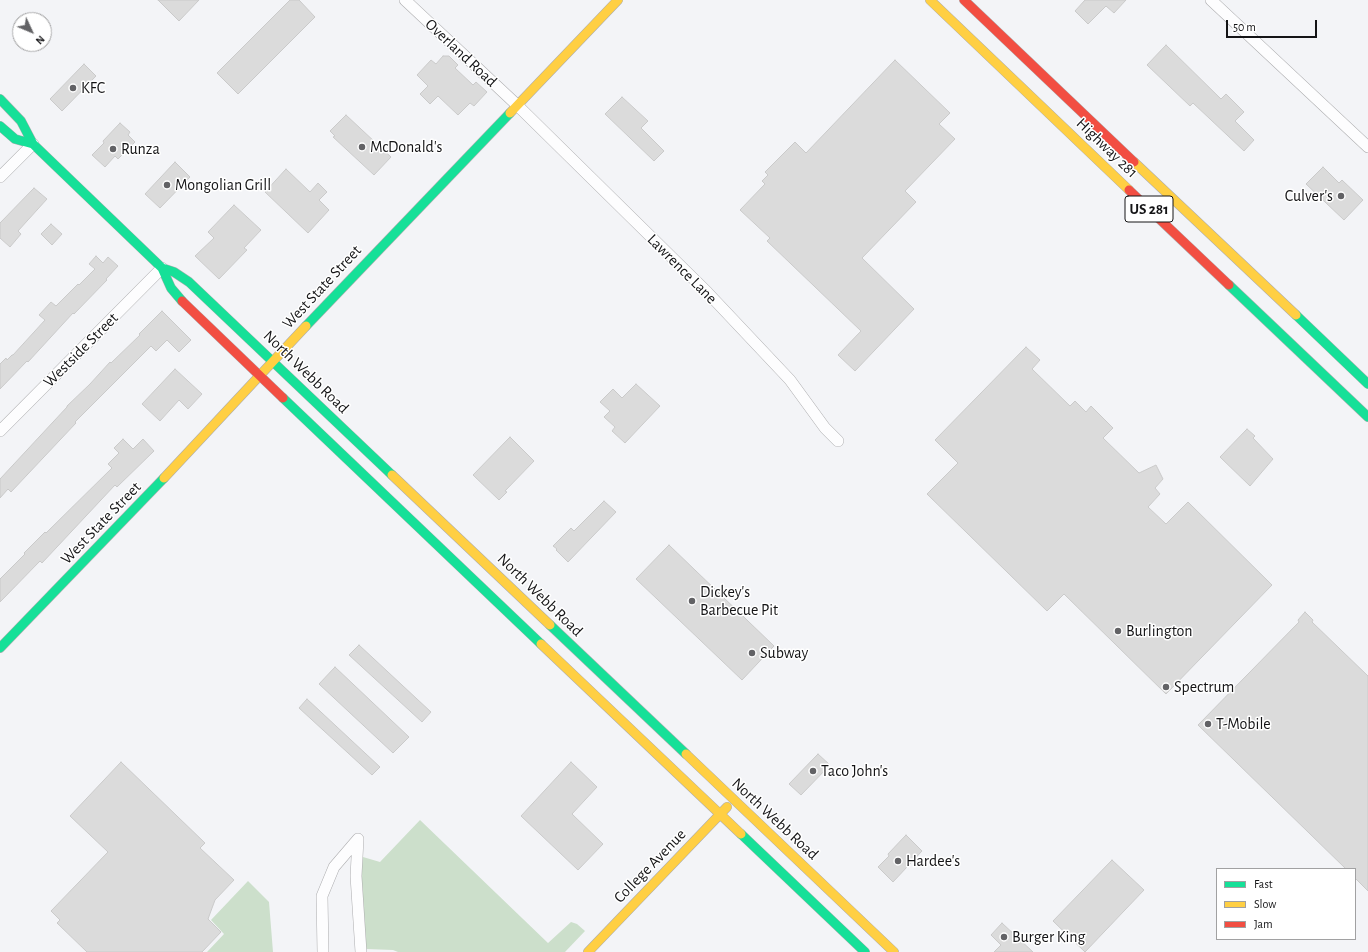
<!DOCTYPE html>
<html>
<head>
<meta charset="utf-8">
<style>
  body { margin:0 }
  #map { position:relative; width:1368px; height:952px; overflow:hidden; background:#f3f4f7; font-family:"Alegreya Sans",sans-serif }
  canvas { display:block }
  .legend { position:absolute; left:1216px; top:868px; width:140px; height:72px; box-sizing:border-box; background:#fff; border:1px solid #a1a1a2; margin:0; padding:5px 7px; list-style:none; font-size:12px; color:#141416 }
  .legend li { display:flex; align-items:center; gap:8px; height:20px }
  .legend b { width:20px; border:1px solid #a1a1a2 }
  .north { position:absolute; left:12px; top:12px; width:40px; height:40px; box-sizing:border-box; background:#fff; border:1px solid #a1a1a2; border-radius:50%; rotate:134deg; font-size:11px; font-weight:700; line-height:16px; text-align:center; color:#141416 }
  .north::after { content:''; display:block; margin:auto; width:14px; height:18px; background:#626265; clip-path:polygon(50% 0,100% 100%,50% 72%,0 100%) }
  .scale { position:absolute; left:1226px; top:20px; width:91px; height:18px; box-sizing:border-box; border:2px solid #141416; border-top:0; padding-left:5px; font-size:12px; line-height:14px; white-space:nowrap; color:#141416; -webkit-text-stroke:3px #fff; paint-order:stroke }
</style>
</head>
<body>
<div id="map">
<canvas width="1368" height="952"></canvas>
<ul class="legend">
<li><b style="height:5px;background:#16e098"></b>Fast</li>
<li><b style="height:5px;background:#ffcf43"></b>Slow</li>
<li><b style="height:5px;background:#f24e42"></b>Jam</li>
</ul>
<div class="north">N</div>
<div class="scale">50 m</div>
</div>
<script>
const g = document.querySelector('canvas').getContext('2d');
g.lineJoin = 'round';
function paint(path, color) {
  g.fillStyle = color;
  g.fill(path, 'evenodd');
}
function toPath(rows) {
  const path = new Path2D();
  for (const r of rows) {
    path.moveTo(r[0], r[1]);
    for (let i = 2; i < r.length; i += 2) path.lineTo(r[i], r[i + 1]);
  }
  return path;
}
function stroke(path, color, width, dash) {
  g.strokeStyle = color;
  g.lineWidth = width;
  g.lineCap = dash ? 'butt' : 'round';
  g.setLineDash(dash || []);
  g.stroke(path);
}
function drawText(font, color, halo, rows, align = 'center') {
  g.font = font + ' "Alegreya Sans",sans-serif';
  g.lineWidth = 3;
  g.setLineDash([]);
  g.textBaseline = 'middle';
  g.strokeStyle = halo;
  g.fillStyle = color;
  for (const [text, x, y, turn = 0] of rows) {
    g.save();
    g.translate(x, y);
    g.rotate((+turn || 0) * Math.PI / 180);
    g.textAlign = isNaN(turn) ? turn : align;
    if (halo) g.strokeText(text, 0, 0);
    g.fillText(text, 0, 0);
    g.restore();
  }
}
paint(toPath([
  [420,820,548,943,571,922,577,924,585,931,565,952,398,952,393,950,366,949,360,873,363,857,380,862],
  [248,881,269,902,273,952,207,952,224,934,211,920]
]), '#ccdfcb');
const building = toPath([
  [158,0,199,0,179,21,158,0],
  [290,0,299,0,315,17,238,94,217,73,290,0],
  [1085,0,1126,0,1114,13,1106,6,1088,24,1075,11,1085,0],
  [1166,45,1221,99,1226,94,1244,112,1235,121,1254,140,1244,151,1193,103,1190,106,1147,65,1166,45],
  [443,56,449,56,458,65,455,68,473,85,476,82,487,92,474,106,470,103,458,115,438,96,430,104,420,94,428,86,417,75,431,60,436,64,443,56],
  [895,60,950,113,939,124,955,139,905,191,916,202,862,258,914,309,855,371,838,355,861,331,767,241,770,238,740,210,765,184,762,181,768,175,765,172,795,142,806,153,895,60],
  [84,64,96,76,62,111,50,99,84,64],
  [622,97,648,121,641,128,664,151,654,161,605,114,622,97],
  [346,115,391,157,374,175,333,137,335,136,330,131,346,115],
  [120,123,130,132,128,135,135,142,118,159,115,156,105,167,92,155,104,143,103,141,120,123],
  [175,162,190,177,160,208,145,194,175,162],
  [1323,167,1339,183,1342,180,1363,200,1344,220,1306,184,1323,167],
  [286,169,310,192,318,183,327,192,319,200,329,210,308,233,265,192,286,169],
  [34,188,47,199,18,231,21,234,10,247,0,238,0,223,34,188],
  [234,205,261,230,244,248,247,250,219,279,195,256,214,238,208,232,234,205],
  [51,224,62,234,52,245,41,234,51,224],
  [96,256,103,263,108,257,118,266,106,279,107,280,74,314,73,313,28,362,27,361,0,389,0,364,6,358,7,360,12,355,13,355,45,320,39,315,51,302,56,306,78,284,79,285,95,269,89,264,96,256],
  [162,311,191,340,179,352,167,340,156,351,151,346,75,422,76,423,11,492,8,489,0,498,0,479,67,407,67,406,90,384,110,362,111,363,140,335,139,334,162,311],
  [1026,347,1040,360,1032,369,1070,406,1075,401,1086,412,1091,406,1113,428,1103,438,1139,473,1156,465,1163,479,1155,488,1160,494,1148,507,1166,524,1188,502,1272,585,1166,694,1064,594,1047,611,927,494,958,463,935,440,1026,347],
  [175,369,202,394,188,409,179,400,160,421,142,404,175,369],
  [636,384,660,406,625,443,612,431,615,427,604,417,610,411,600,402,613,389,622,398,636,384],
  [1247,429,1255,436,1253,438,1273,459,1250,486,1220,457,1247,429],
  [510,437,534,461,505,491,507,492,499,500,473,475,510,437],
  [123,439,133,449,143,439,154,451,117,487,115,485,42,563,40,561,0,602,0,579,25,554,24,553,45,532,46,533,112,468,108,464,119,453,114,448,123,439],
  [604,501,616,512,568,562,556,550,557,549,553,546,571,528,574,531,604,501],
  [669,545,774,646,742,680,636,579,669,545],
  [1305,612,1313,620,1312,622,1368,676,1368,891,1355,878,1355,869,1346,869,1198,725,1299,622,1298,620,1305,612],
  [359,645,431,712,422,722,349,655,359,645],
  [335,667,409,737,393,753,319,684,335,667],
  [307,699,380,767,372,775,299,708,307,699],
  [818,754,830,765,801,795,789,784,818,754],
  [121,762,205,843,200,848,234,880,215,900,208,919,221,932,202,952,87,952,57,923,60,920,51,911,108,852,70,816,121,762],
  [571,762,597,787,572,814,603,844,578,870,521,816,571,762],
  [906,835,922,851,893,882,878,867,889,856,888,854,906,835],
  [1112,860,1144,890,1085,952,1053,921,1112,860],
  [1002,923,1018,938,1033,952,994,952,1001,945,991,935,1002,923]
]);
paint(building, '#dbdbdb');
stroke(building, '#cacaca', 1);
const street = toPath([
  [405,0,517,105,707,292,790,380,825,428,838,441],
  [1211,0,1368,147],
  [0,177,33,144],
  [0,431,162,268],
  [358,839,356,876,361,952],
  [323,952,322,896,334,867,358,839]
]);
const fast = toPath([
  [0,99,21,121,33,144,162,268,171,288,182,301],
  [0,126,15,139,33,144],
  [162,268,174,272,189,282,392,475],
  [1229,285,1368,417],
  [1296,315,1368,384],
  [306,326,510,113],
  [283,398,541,644],
  [550,625,686,754],
  [0,648,164,478],
  [741,834,865,952]
]);
const slow = toPath([
  [930,0,1129,190],
  [510,113,618,0],
  [1134,162,1296,315],
  [392,475,550,625],
  [164,478,306,326],
  [541,644,741,834],
  [686,754,894,952],
  [588,952,727,807]
]);
const jam = toPath([
  [964,0,1134,162],
  [1129,190,1229,285],
  [182,301,283,398]
]);
stroke(street, '#adadaf', 12);
stroke(fast, '#adadaf', 10);
stroke(slow, '#adadaf', 10);
stroke(jam, '#adadaf', 10);
stroke(street, '#fdfdfe', 11);
stroke(fast, '#16e098', 9);
stroke(slow, '#ffcf43', 9);
stroke(jam, '#f24e42', 9);
for (const [x, y, r, color] of [
  [73,88,4,"#626265"],
  [362,147,4,"#626265"],
  [113,149,4,"#626265"],
  [167,185,4,"#626265"],
  [1341,196,4,"#626265"],
  [692,601,4,"#626265"],
  [1118,631,4,"#626265"],
  [752,653,4,"#626265"],
  [1166,687,4,"#626265"],
  [1208,724,4,"#626265"],
  [813,771,4,"#626265"],
  [898,861,4,"#626265"],
  [1004,937,4,"#626265"]
]) {
  const dot = new Path2D();
  dot.arc(x, y, r, 0, 2 * Math.PI);
  g.fillStyle = color;
  g.fill(dot);
  stroke(dot, '#fff', 1.5);
}
for (const [x, y, w] of [
  [1149,209,48]
]) {
  const box = new Path2D();
  box.roundRect(x - w / 2, y - 13, w, 26, 3);
  g.fillStyle = '#fff';
  g.fill(box);
  stroke(box, '#141416', 1);
}
drawText('bold 15px', '#141416', null, [
  ["US 281",1149,209]
]);
drawText('16px', '#141416', '#fff', [
  ["Overland Road",461,53,43],
  ["Highway 281",1107,148,44],
  ["Lawrence Lane",682,269,45],
  ["West State Street",322,287,-47],
  ["Westside Street",81,350,-45],
  ["North Webb Road",306,372,44],
  ["West State Street",101,523,-46],
  ["North Webb Road",540,595,44],
  ["North Webb Road",775,819,43],
  ["College Avenue",650,866,-46]
]);
drawText('16px', '#141416', '#fff', [
  ["KFC",81,88],
  ["McDonald's",370,147],
  ["Runza",121,149],
  ["Mongolian Grill",175,185],
  ["Culver's",1333,196,"right"],
  ["Dickey's",700,592],
  ["Barbecue Pit",700,610],
  ["Burlington",1126,631],
  ["Subway",760,653],
  ["Spectrum",1174,687],
  ["T-Mobile",1216,724],
  ["Taco John's",821,771],
  ["Hardee's",906,861],
  ["Burger King",1012,937]
], 'left');
</script>
</body>
</html>
